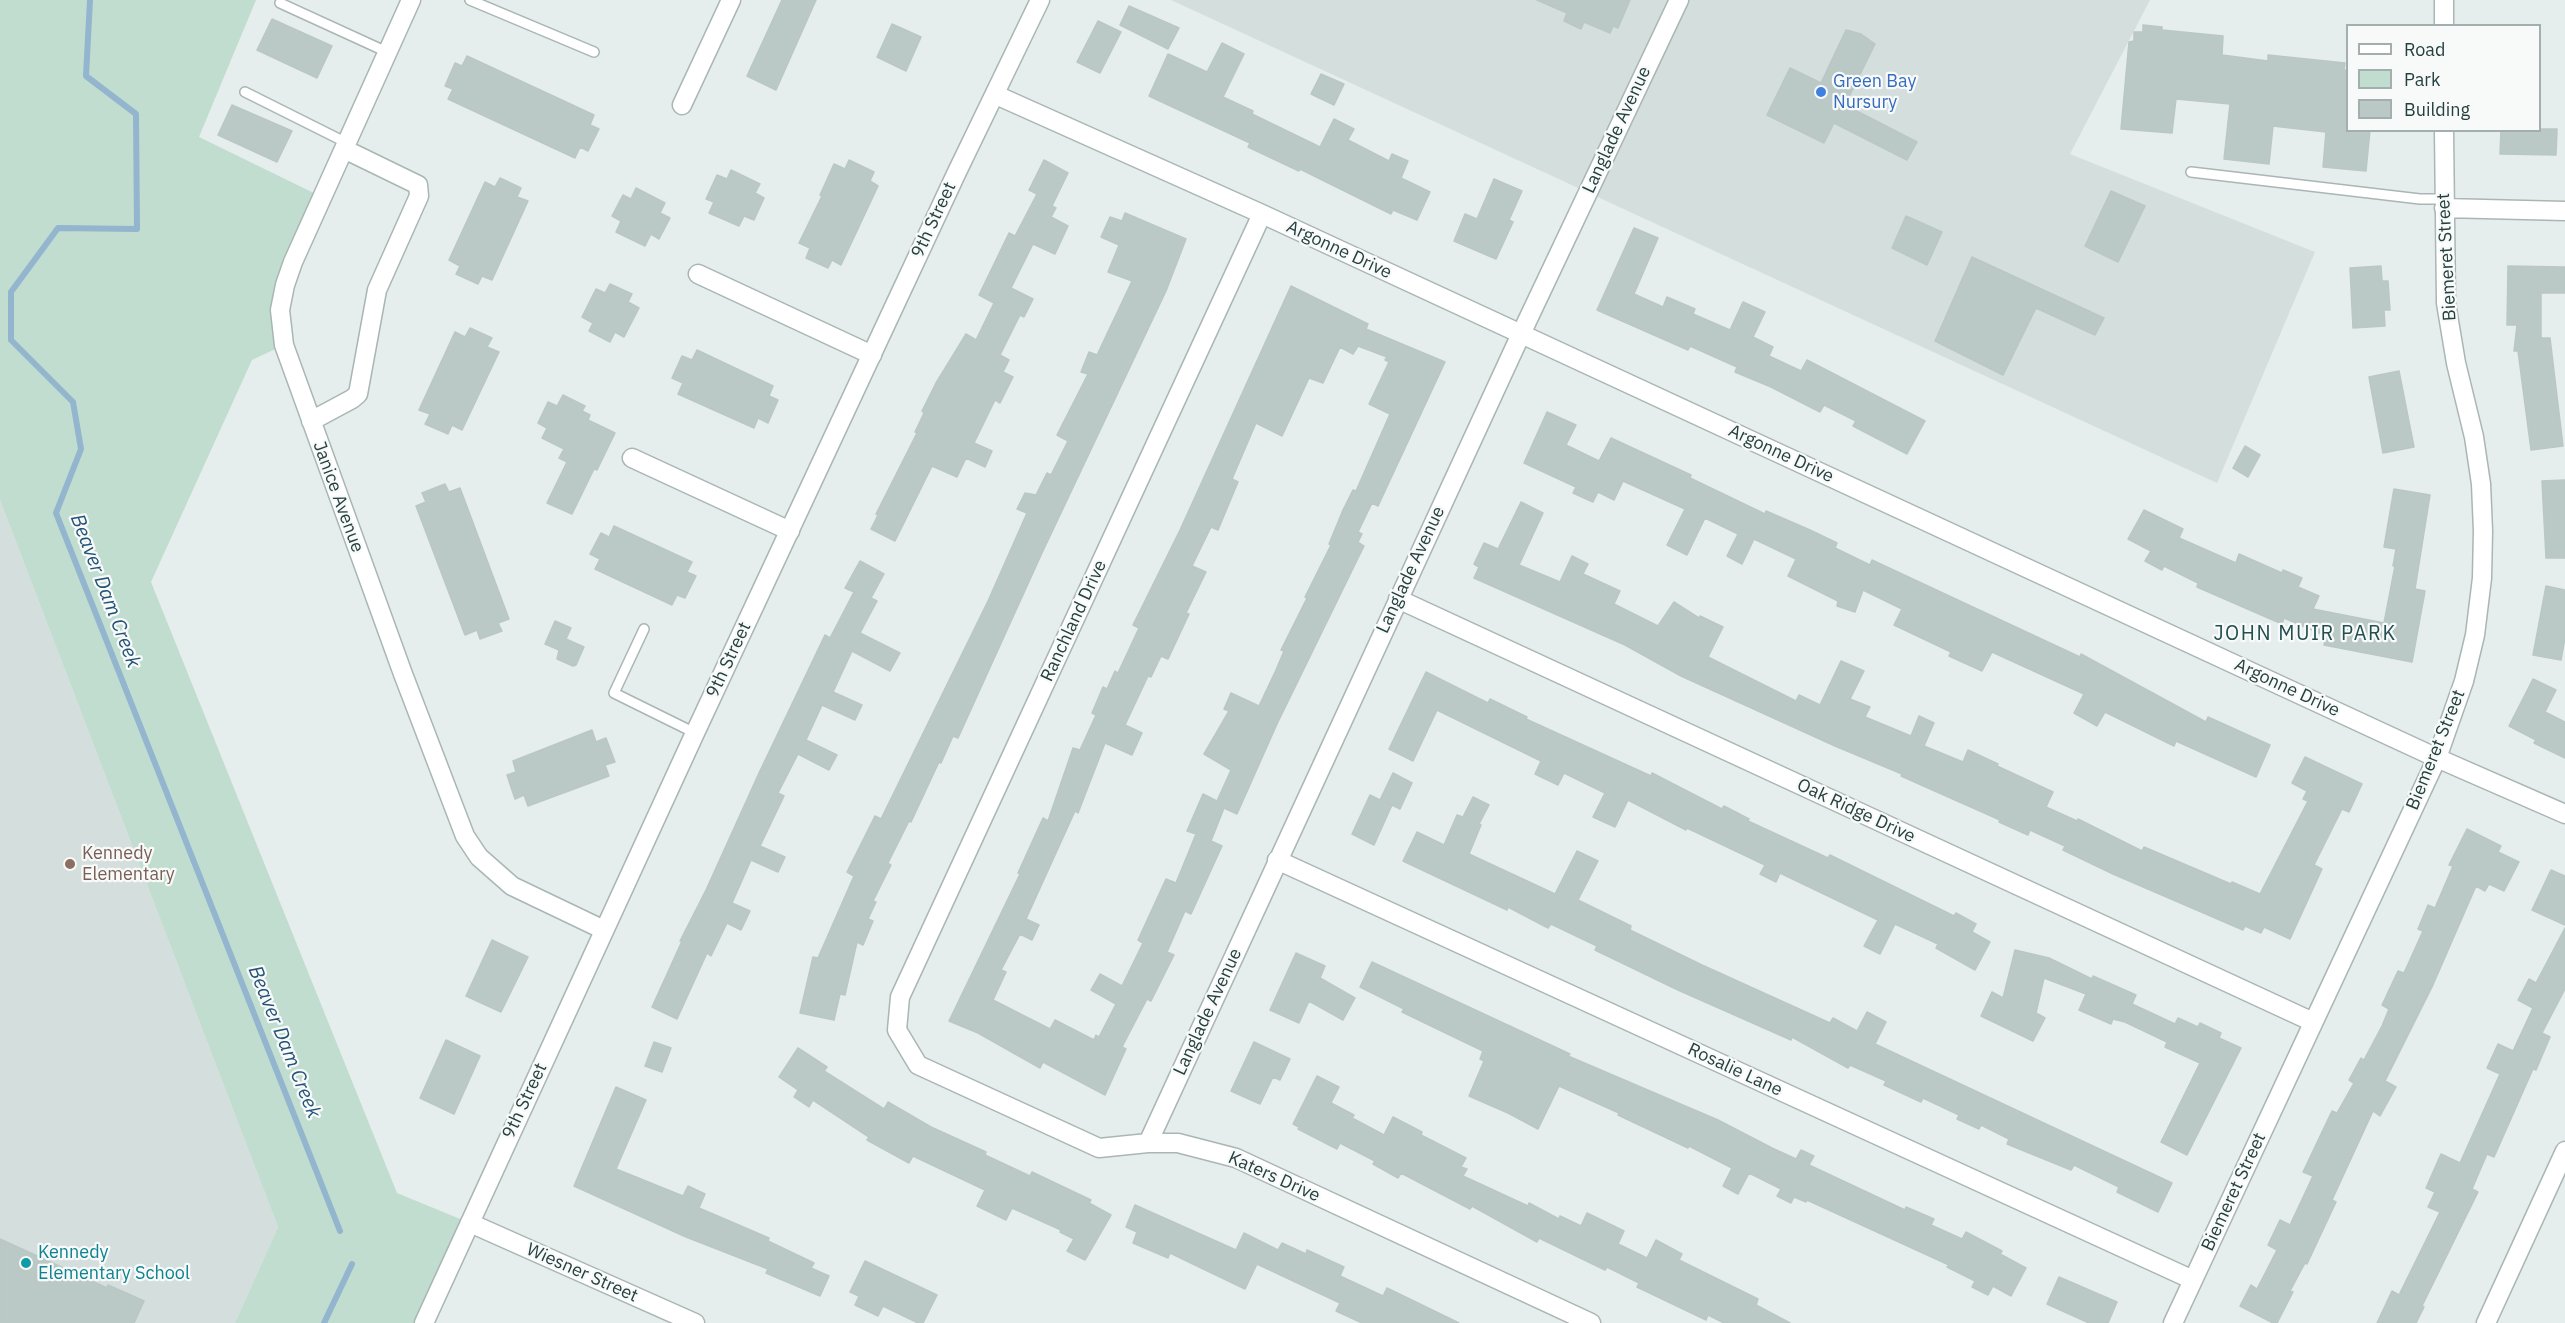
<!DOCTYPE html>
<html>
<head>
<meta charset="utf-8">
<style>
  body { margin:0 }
  #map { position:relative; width:2565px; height:1323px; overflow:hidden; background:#e6eeed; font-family:"IBM Plex Sans",sans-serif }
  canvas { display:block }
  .legend { position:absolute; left:2346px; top:24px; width:195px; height:108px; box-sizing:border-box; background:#f7faf9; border:2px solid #a3afaf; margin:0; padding:8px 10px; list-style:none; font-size:18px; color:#263f3f }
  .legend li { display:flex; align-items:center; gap:12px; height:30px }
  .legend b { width:30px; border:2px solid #a3afaf }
</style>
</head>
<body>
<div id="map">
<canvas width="2565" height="1323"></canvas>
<ul class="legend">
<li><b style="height:8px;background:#fff"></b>Road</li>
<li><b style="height:16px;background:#c1ddd0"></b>Park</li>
<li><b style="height:16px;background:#bbc9c6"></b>Building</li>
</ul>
</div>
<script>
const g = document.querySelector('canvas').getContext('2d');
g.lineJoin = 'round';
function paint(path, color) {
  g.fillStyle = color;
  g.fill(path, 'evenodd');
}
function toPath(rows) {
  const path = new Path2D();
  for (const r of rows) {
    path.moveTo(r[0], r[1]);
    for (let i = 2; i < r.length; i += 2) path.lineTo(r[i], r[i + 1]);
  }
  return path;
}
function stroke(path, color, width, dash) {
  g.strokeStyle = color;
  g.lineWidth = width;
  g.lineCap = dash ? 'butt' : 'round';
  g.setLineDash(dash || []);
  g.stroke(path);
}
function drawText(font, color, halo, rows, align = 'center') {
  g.font = font + ' "IBM Plex Sans",sans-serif';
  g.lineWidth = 4.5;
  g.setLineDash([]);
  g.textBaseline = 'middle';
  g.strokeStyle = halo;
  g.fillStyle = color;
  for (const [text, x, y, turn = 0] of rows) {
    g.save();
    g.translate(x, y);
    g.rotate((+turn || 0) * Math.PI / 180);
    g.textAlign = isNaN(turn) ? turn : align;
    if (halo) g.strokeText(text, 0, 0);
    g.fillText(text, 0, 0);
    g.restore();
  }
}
paint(toPath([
  [1171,0,2150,0,2070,154,2315,252,2217,483],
  [0,500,278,1227,235,1323,0,1323]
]), '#d4dedc');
paint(toPath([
  [0,0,256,0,199,137,322,197,293,262,284,345,252,360,151,582,397,1193,470,1223,424,1323,235,1323,278,1227,0,500]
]), '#c1ddd0');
stroke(toPath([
  [90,0,86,76,136,114,137,229,58,228,11,292,11,340,73,402,81,449,56,513,340,1231],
  [324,1323,352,1264]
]), '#93b5ce', 6);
const building = toPath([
  [782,0,816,0,776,90,747,76,782,0],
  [1537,0,1630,0,1618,28,1613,26,1610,33,1584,22,1581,29,1564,21,1567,13,1537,0],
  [1129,6,1179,28,1168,49,1120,25,1129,6],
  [272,19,332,46,317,78,257,50,272,19],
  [1098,21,1121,32,1100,73,1077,62,1098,21],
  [892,24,921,37,906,71,877,57,892,24],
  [2143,25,2162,27,2162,30,2223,36,2222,55,2268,61,2268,55,2345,63,2344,70,2348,70,2348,130,2370,130,2366,171,2323,167,2326,132,2273,126,2269,164,2224,159,2230,104,2176,99,2172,133,2121,129,2129,42,2134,41,2134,32,2143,32,2143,25],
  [1846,30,1861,34,1875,44,1845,105,1917,142,1907,160,1834,123,1824,143,1767,115,1790,68,1821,83,1846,30],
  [1222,43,1244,54,1223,97,1253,111,1252,114,1320,147,1334,119,1354,129,1348,140,1389,161,1392,154,1408,161,1401,178,1430,192,1417,220,1393,210,1391,214,1300,169,1299,171,1248,147,1250,143,1149,96,1168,54,1207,72,1222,43],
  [467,56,594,115,590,125,599,129,588,151,580,147,575,158,448,99,453,89,445,86,455,63,462,66,467,56],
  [1321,74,1344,84,1334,105,1311,94,1321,74],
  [232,105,292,131,277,162,218,135,232,105],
  [2540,129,2557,129,2556,155,2500,154,2501,130,2540,129],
  [849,160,874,172,870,181,878,186,841,265,832,260,828,268,806,258,810,248,799,243,822,196,820,195,834,164,845,169,849,160],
  [1044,160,1068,173,1052,206,1056,208,1051,217,1068,226,1055,254,1033,244,1011,288,1033,299,1024,317,1020,315,1000,355,1009,360,1003,372,1013,377,1000,403,995,400,974,443,992,451,985,467,966,458,957,477,932,466,895,541,871,529,878,515,876,514,917,433,915,432,924,413,922,411,936,383,966,334,976,340,994,303,979,295,1009,233,1015,236,1037,194,1029,190,1044,160],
  [731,170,760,184,755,193,764,198,754,220,744,216,739,226,709,213,714,202,706,199,717,175,727,179,731,170],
  [500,178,521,188,517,197,528,201,492,280,482,276,478,284,456,274,460,266,449,260,485,182,495,187,500,178],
  [1494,179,1522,191,1509,220,1513,222,1496,259,1454,241,1465,214,1477,219,1494,179],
  [636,188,665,203,660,213,670,218,659,239,651,234,645,246,616,232,621,221,612,216,623,195,631,199,636,188],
  [2111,191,2145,206,2118,262,2085,246,2111,191],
  [1125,213,1186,239,1166,291,1042,553,958,738,953,736,941,763,939,762,911,822,909,821,888,863,891,865,873,901,876,902,868,919,873,921,863,945,857,942,845,995,840,994,834,1020,800,1013,813,957,818,958,854,876,847,872,875,816,881,819,988,601,1027,513,1017,509,1025,493,1036,495,1047,473,1051,475,1068,441,1057,435,1088,374,1081,372,1089,352,1097,355,1132,281,1108,272,1119,245,1101,237,1110,217,1122,221,1125,213],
  [1906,216,1942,232,1927,265,1892,248,1906,216],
  [1634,228,1658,238,1634,294,1663,307,1667,297,1695,309,1693,314,1730,330,1743,302,1765,312,1753,337,1773,347,1769,356,1801,371,1807,360,1925,421,1907,454,1853,426,1856,421,1824,405,1820,412,1771,387,1735,372,1737,367,1690,346,1688,350,1597,310,1634,228],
  [1972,257,2104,318,2095,335,2036,308,2003,375,1935,341,1972,257],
  [2381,266,2382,281,2388,281,2390,310,2384,310,2385,326,2353,328,2350,268,2381,266],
  [2508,266,2565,267,2565,293,2541,293,2541,338,2550,338,2563,446,2531,450,2518,351,2514,351,2517,325,2507,325,2508,266],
  [610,284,632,294,628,302,639,308,624,337,615,332,610,342,589,331,593,323,582,317,596,289,605,293,610,284],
  [1291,286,1368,324,1366,329,1445,362,1378,506,1372,503,1358,532,1362,534,1358,542,1364,546,1277,724,1237,814,1224,808,1211,841,1222,846,1191,914,1185,911,1167,952,1174,955,1151,1001,1147,999,1122,1047,1126,1049,1105,1095,1043,1062,1040,1068,978,1033,949,1021,1020,874,1018,873,1043,818,1048,821,1073,748,1080,750,1096,715,1092,713,1103,687,1107,689,1115,671,1118,673,1139,628,1133,625,1180,530,1291,286],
  [1358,346,1387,357,1385,360,1389,362,1369,404,1390,414,1356,491,1353,490,1343,510,1329,544,1331,545,1305,597,1307,598,1281,650,1284,651,1276,670,1259,706,1231,693,1224,709,1229,711,1204,754,1231,770,1217,801,1203,794,1187,831,1196,834,1176,883,1166,879,1138,940,1143,943,1122,986,1100,974,1091,990,1116,1004,1099,1037,1096,1035,1094,1040,1055,1020,1050,1029,993,1000,1006,972,1001,970,1020,934,1032,940,1039,925,1026,919,1075,811,1078,813,1105,743,1132,755,1142,733,1125,725,1148,676,1151,677,1161,656,1168,659,1189,614,1186,613,1206,572,1192,566,1211,527,1218,530,1238,482,1232,479,1256,423,1282,436,1309,378,1323,383,1340,347,1353,354,1358,346],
  [470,328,492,338,487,347,499,352,462,430,452,425,448,434,425,424,430,414,419,410,455,332,465,337,470,328],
  [697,350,773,386,769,396,778,400,768,423,758,418,754,428,678,394,683,383,672,378,682,356,692,360,697,350],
  [2399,371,2414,447,2383,453,2369,377,2399,371],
  [563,395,585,406,582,411,590,415,588,420,615,433,597,470,594,469,572,514,547,503,567,462,559,458,564,449,542,438,547,428,538,423,548,402,557,406,563,395],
  [1547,412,1576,425,1566,445,1599,461,1611,438,1691,475,1690,478,1765,514,1766,511,1810,530,1837,543,1835,548,1870,565,1872,560,2080,657,2081,654,2206,722,2208,717,2270,745,2256,777,2176,741,2174,746,2105,712,2097,726,2074,713,2084,694,1992,652,1982,671,1949,656,1951,652,1894,625,1902,609,1863,590,1855,612,1837,606,1838,601,1788,576,1796,559,1754,539,1742,564,1727,556,1738,534,1705,518,1687,555,1667,545,1685,509,1623,481,1614,500,1598,492,1593,502,1573,493,1576,487,1524,463,1547,412],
  [2245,446,2260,455,2248,477,2233,468,2245,446],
  [2565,480,2565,558,2546,558,2542,481,2565,480],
  [445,484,449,492,460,488,509,619,498,623,502,631,480,639,477,630,465,635,416,506,426,502,422,493,445,484],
  [2394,489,2430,495,2415,589,2425,591,2412,662,2324,645,2326,636,2284,618,2282,624,2197,587,2198,583,2164,566,2162,570,2145,561,2151,551,2128,539,2144,510,2183,529,2179,538,2236,563,2239,554,2282,573,2283,570,2302,578,2298,587,2319,596,2313,609,2384,623,2395,566,2393,566,2396,549,2384,547,2394,489],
  [1521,502,1543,513,1519,565,1560,582,1572,556,1588,564,1583,574,1620,591,1614,604,1658,626,1674,602,1699,618,1700,616,1723,627,1708,657,1796,701,1799,695,1820,705,1841,661,1864,671,1850,699,1870,707,1865,717,1911,736,1919,716,1934,723,1924,746,1963,762,1968,750,1998,764,1997,766,2053,792,2046,807,2077,821,2078,819,2142,851,2144,847,2231,884,2232,882,2260,894,2308,801,2303,799,2307,791,2292,783,2305,757,2362,784,2349,812,2342,809,2314,865,2322,869,2290,939,2264,927,2261,933,2245,926,2243,930,2113,874,2063,850,2065,846,2030,830,2028,835,1999,822,2000,820,1901,776,1902,774,1835,746,1681,676,1625,645,1474,578,1479,567,1474,564,1484,543,1498,549,1521,502],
  [614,526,692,562,687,572,696,576,685,598,677,595,672,605,595,569,600,559,590,554,601,533,609,537,614,526],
  [860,561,884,574,871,598,877,601,860,633,900,653,890,671,852,651,833,692,862,705,855,720,822,705,806,740,837,755,829,770,798,754,778,793,784,796,760,846,785,857,778,872,751,860,732,903,750,911,741,930,727,923,711,956,707,953,677,1019,652,1007,682,941,680,941,706,890,759,773,825,635,830,638,854,592,845,588,860,561],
  [2546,586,2565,590,2565,638,2561,660,2533,655,2546,586],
  [555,621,571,628,566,639,584,647,576,665,573,666,557,659,559,650,545,644,555,621],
  [1426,672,1488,703,1490,699,1527,717,1526,719,1651,776,1652,773,1722,809,1724,806,1749,819,1748,821,1828,858,1830,855,1954,916,1956,913,1976,924,1972,932,1990,942,1975,970,1936,948,1938,944,1895,924,1880,954,1864,946,1878,920,1780,873,1776,882,1760,874,1765,865,1687,828,1686,830,1628,800,1615,827,1593,817,1605,793,1564,773,1558,785,1535,774,1541,761,1437,710,1413,761,1389,749,1426,672],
  [2533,679,2556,690,2545,712,2565,722,2565,758,2534,743,2536,740,2509,726,2533,679],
  [592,730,596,742,606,738,615,762,605,765,609,776,528,806,524,795,515,799,507,775,516,772,513,761,592,730],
  [1393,773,1412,783,1400,809,1386,802,1392,805,1374,845,1352,834,1370,795,1380,800,1393,773],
  [1473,797,1489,805,1479,824,1481,825,1469,854,1555,894,1577,851,1598,861,1578,900,1631,926,1630,930,1702,965,1830,1023,1833,1018,1857,1031,1867,1012,1886,1022,1875,1044,2172,1183,2158,1212,2117,1192,2119,1187,2074,1165,2071,1170,2007,1144,2009,1139,1981,1125,1979,1129,1957,1119,1959,1115,1923,1098,1921,1102,1884,1085,1886,1081,1850,1065,1848,1068,1792,1037,1791,1040,1678,990,1595,950,1597,946,1551,924,1548,928,1508,907,1507,910,1403,861,1417,832,1444,845,1457,815,1463,817,1473,797],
  [2467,829,2501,846,2498,852,2519,862,2504,891,2489,884,2485,891,2476,886,2432,987,2385,1081,2396,1087,2380,1116,2373,1111,2332,1200,2336,1202,2307,1264,2305,1263,2290,1291,2293,1292,2277,1323,2273,1323,2240,1306,2251,1285,2257,1289,2277,1250,2268,1245,2280,1220,2290,1225,2313,1176,2303,1172,2332,1111,2337,1113,2354,1083,2349,1080,2361,1058,2364,1060,2382,1026,2389,1009,2382,1005,2398,971,2404,973,2423,931,2418,929,2428,905,2435,908,2453,866,2449,865,2467,829],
  [2551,870,2565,876,2565,925,2532,910,2551,870],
  [2565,928,2565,989,2542,1033,2550,1037,2536,1070,2533,1069,2494,1157,2487,1154,2472,1189,2478,1192,2422,1306,2424,1307,2416,1323,2377,1323,2392,1291,2399,1295,2440,1212,2428,1207,2435,1192,2426,1188,2441,1154,2460,1163,2500,1074,2487,1068,2498,1044,2513,1051,2533,1008,2518,1000,2529,979,2536,983,2565,928],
  [492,940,528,957,501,1012,466,996,492,940],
  [2015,950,2049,958,2092,979,2093,976,2136,995,2132,1004,2175,1024,2178,1018,2198,1027,2200,1023,2221,1033,2219,1038,2241,1048,2187,1155,2161,1142,2200,1063,2165,1047,2167,1042,2125,1022,2113,1019,2111,1024,2079,1010,2086,994,2044,978,2036,1013,2045,1018,2033,1041,1981,1016,1992,992,2003,998,2015,950],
  [1296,953,1325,966,1320,978,1355,998,1343,1020,1309,1001,1299,1023,1270,1010,1296,953],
  [1372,962,1570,1054,1568,1056,1718,1120,1772,1148,1796,1159,1801,1150,1814,1156,1809,1165,1905,1210,1906,1207,1934,1219,1931,1225,1962,1239,1966,1232,2002,1251,2000,1254,2026,1268,2011,1296,1993,1286,1988,1295,1972,1287,1975,1281,1947,1267,1949,1265,1807,1200,1806,1202,1794,1197,1791,1203,1777,1196,1781,1189,1749,1173,1738,1194,1723,1186,1732,1168,1689,1146,1688,1148,1618,1115,1619,1113,1559,1086,1538,1129,1508,1113,1469,1096,1484,1061,1480,1059,1483,1051,1402,1012,1404,1009,1360,987,1372,962],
  [446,1040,480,1056,454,1114,420,1098,446,1040],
  [654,1042,671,1048,662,1072,645,1066,654,1042],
  [1254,1042,1290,1059,1280,1080,1273,1077,1260,1104,1231,1091,1254,1042],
  [798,1048,827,1067,824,1071,884,1109,888,1102,931,1127,986,1152,985,1155,1030,1176,1032,1172,1091,1200,1089,1203,1111,1215,1085,1260,1067,1251,1074,1239,1060,1232,1061,1230,1012,1208,1006,1220,977,1206,985,1190,913,1156,909,1163,867,1140,869,1137,813,1100,809,1107,794,1097,798,1090,779,1077,798,1048],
  [1317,1076,1339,1087,1331,1103,1354,1115,1352,1118,1384,1135,1393,1117,1422,1132,1421,1135,1466,1158,1461,1167,1467,1169,1463,1176,1528,1206,1529,1203,1559,1219,1560,1216,1581,1226,1587,1213,1624,1231,1618,1244,1647,1258,1656,1240,1682,1254,1679,1260,1758,1299,1756,1305,1790,1323,1724,1323,1708,1315,1706,1320,1637,1287,1639,1283,1607,1267,1605,1270,1539,1238,1537,1242,1472,1206,1470,1209,1401,1173,1398,1178,1373,1164,1375,1161,1340,1143,1337,1149,1298,1129,1299,1127,1293,1124,1317,1076],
  [616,1087,646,1100,616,1169,683,1196,688,1186,705,1194,699,1208,769,1238,768,1241,814,1263,811,1268,829,1276,820,1296,766,1273,768,1269,686,1237,574,1186,616,1087],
  [1135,1205,1236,1250,1244,1233,1278,1250,1282,1243,1306,1254,1307,1250,1344,1267,1340,1276,1383,1296,1387,1288,1459,1323,1362,1323,1336,1311,1340,1303,1257,1264,1245,1289,1170,1253,1168,1258,1133,1243,1137,1232,1126,1227,1135,1205],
  [0,1239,107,1288,108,1285,144,1301,134,1323,0,1323,0,1239],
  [865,1261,937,1295,923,1323,918,1323,883,1306,878,1316,855,1305,859,1296,850,1292,865,1261],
  [2059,1277,2117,1302,2108,1323,2089,1323,2047,1304,2059,1277]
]);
paint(building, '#bbc9c6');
stroke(building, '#b9c7c5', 1.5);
const service = toPath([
  [470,0,594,52],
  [280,3,387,52],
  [245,92,347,143],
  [2191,172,2420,199,2444,199],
  [644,629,614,693,695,733]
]);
const minor = toPath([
  [411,0,293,262,285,285,280,310,284,345,403,674,465,836,479,857,512,886,604,930],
  [2444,26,2444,0],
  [996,95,1262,214,2437,758,2565,814],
  [682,105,731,0],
  [2444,208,2565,211],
  [1262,214,900,997,897,1030,918,1065,1099,1148,1148,1143,1178,1143,1236,1158,1591,1323],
  [698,274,872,355],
  [311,421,352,399,358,394,377,290,419,196,418,185,344,149],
  [632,458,790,531],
  [1398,599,2313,1022],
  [1277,860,2193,1280],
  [1148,1143,1521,334,1679,0],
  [470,1223,695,1323],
  [2173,1323,2437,758,2464,681,2475,635,2482,578,2483,531,2481,484,2474,437,2456,363,2446,303,2444,130],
  [2486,1323,2565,1151]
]);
const tertiary = toPath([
  [424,1323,695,733,956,174,1040,0]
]);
stroke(service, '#a9b6b5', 12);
stroke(minor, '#a9b6b5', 21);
stroke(tertiary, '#a9b6b5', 21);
stroke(service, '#fff', 9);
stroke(minor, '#fff', 18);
stroke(tertiary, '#fff', 18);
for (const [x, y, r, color] of [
  [1821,92,6,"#3f7fe0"],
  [70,864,6,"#8d6e63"],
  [26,1263,6,"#0f9aa8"]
]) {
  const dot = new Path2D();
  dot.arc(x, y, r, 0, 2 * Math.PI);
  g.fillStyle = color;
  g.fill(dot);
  stroke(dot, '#f7faf9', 2);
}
drawText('18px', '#366cbe', '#f7faf9', [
  ["Green Bay",1833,82],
  ["Nursury",1833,103]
], 'left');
drawText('18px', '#263f3f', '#f7faf9', [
  ["Langlade Avenue",1617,130,-65],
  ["9th Street",934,220,-65],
  ["Argonne Drive",1339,250,25],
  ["Biemeret Street",2447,257,-93],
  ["Argonne Drive",1781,454,25],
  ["Janice Avenue",338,497,70],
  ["Langlade Avenue",1411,570,-65],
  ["Ranchland Drive",1074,621,-65],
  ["9th Street",729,660,-65],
  ["Argonne Drive",2287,688,25],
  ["Biemeret Street",2436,750,-68],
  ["Oak Ridge Drive",1856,811,25],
  ["Langlade Avenue",1208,1012,-65],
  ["Rosalie Lane",1735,1070,25],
  ["9th Street",525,1101,-65],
  ["Katers Drive",1274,1177,24],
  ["Biemeret Street",2234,1192,-65],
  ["Wiesner Street",582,1273,24]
]);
drawText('18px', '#785e54', '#f7faf9', [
  ["Kennedy",82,854],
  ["Elementary",82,875]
], 'left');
drawText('18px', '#0d838f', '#f7faf9', [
  ["Kennedy",38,1253],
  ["Elementary School",38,1274]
], 'left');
drawText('italic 20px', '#245377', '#f7faf9', [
  ["Beaver Dam Creek",105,591,69],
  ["Beaver Dam Creek",284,1042,68]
]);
g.letterSpacing = '1.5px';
drawText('20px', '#234f50', '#f7faf9', [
  ["JOHN MUIR PARK",2305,634]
]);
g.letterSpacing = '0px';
</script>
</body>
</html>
